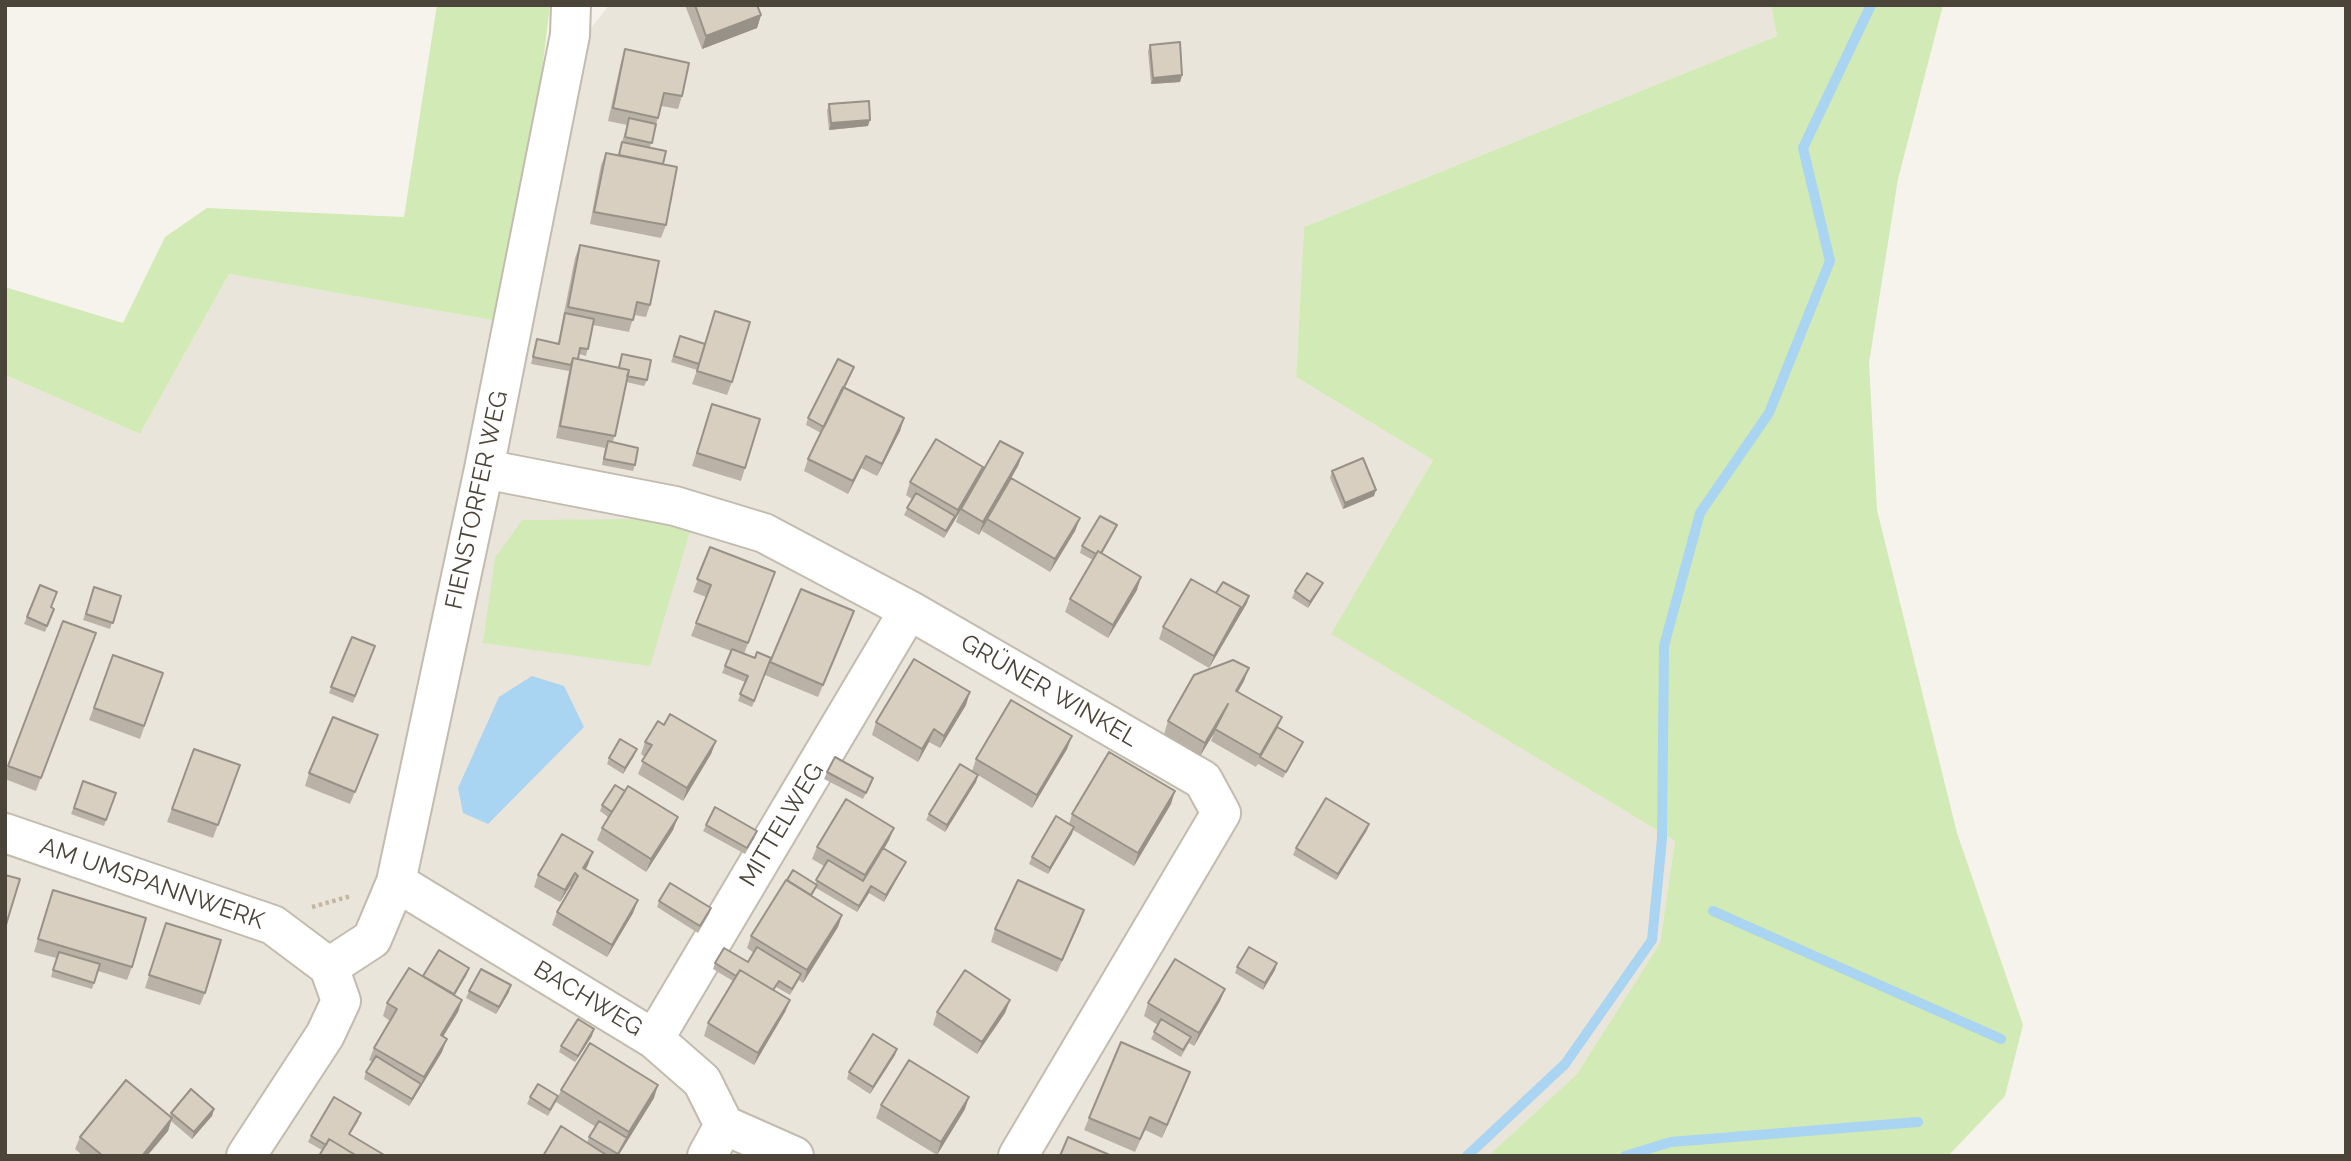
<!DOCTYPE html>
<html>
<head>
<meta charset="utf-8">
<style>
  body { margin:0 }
  #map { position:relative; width:2351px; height:1161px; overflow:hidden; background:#f6f3ec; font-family:Raleway,sans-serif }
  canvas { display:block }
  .frame { position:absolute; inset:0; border:7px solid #4b4439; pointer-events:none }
</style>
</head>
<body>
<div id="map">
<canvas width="2351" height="1161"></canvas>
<div class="frame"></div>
</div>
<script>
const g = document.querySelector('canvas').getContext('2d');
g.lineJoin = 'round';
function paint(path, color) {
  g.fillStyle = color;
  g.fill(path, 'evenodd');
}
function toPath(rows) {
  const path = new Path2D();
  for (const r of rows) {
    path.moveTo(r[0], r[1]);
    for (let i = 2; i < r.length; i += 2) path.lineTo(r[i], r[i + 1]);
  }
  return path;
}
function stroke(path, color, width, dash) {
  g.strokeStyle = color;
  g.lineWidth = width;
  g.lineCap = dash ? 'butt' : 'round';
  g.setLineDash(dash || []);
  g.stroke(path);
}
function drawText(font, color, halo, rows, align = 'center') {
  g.font = font + ' Raleway,sans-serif';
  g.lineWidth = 5;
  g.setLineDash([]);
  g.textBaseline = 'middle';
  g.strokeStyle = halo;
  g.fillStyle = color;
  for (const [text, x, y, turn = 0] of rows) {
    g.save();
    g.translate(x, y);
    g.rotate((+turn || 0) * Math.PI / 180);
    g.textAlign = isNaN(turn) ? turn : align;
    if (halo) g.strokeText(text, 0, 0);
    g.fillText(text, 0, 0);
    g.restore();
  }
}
paint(toPath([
  [609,5,1771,5,1777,36,1304,227,1296,377,1433,460,1332,634,1675,841,1660,943,1577,1074,1488,1156,5,1156,5,375,140,434,229,274,497,321,584,37]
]), '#eae5da');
paint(toPath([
  [437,5,550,5,537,113,497,321,229,274,140,434,5,375,5,287,123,323,165,237,207,208,404,217],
  [1771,5,1943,5,1898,179,1869,363,1877,510,1957,833,2023,1025,2005,1096,1948,1156,1488,1156,1577,1074,1660,943,1675,841,1331,634,1433,460,1296,377,1304,227,1777,36],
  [656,519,690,531,650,666,483,643,495,558,522,520]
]), '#d2eab5');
paint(toPath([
  [532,676,564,686,584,727,488,824,463,813,458,788,499,697]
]), '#a9d4f2');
stroke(toPath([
  [1713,911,2001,1039],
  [1467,1156,1565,1064,1652,940,1662,839,1664,646,1700,513,1769,413,1830,261,1803,148,1871,5],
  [1625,1156,1671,1142,1918,1122]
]), '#a9d4f2', 10);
const minor = toPath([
  [484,469,675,506,764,533,909,610,1203,780,1221,813,1018,1156],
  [5,833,273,925,329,967],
  [396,882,654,1039,702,1081,724,1125,707,1156],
  [329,967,372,939,396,882,484,469,570,35,571,5],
  [654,1039,909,610],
  [724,1125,794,1156],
  [246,1156,325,1035,341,1001,329,967]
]);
stroke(minor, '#c2bbae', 42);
stroke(toPath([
  [312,907,351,896]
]), '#c4b79f', 4.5, [3.5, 3.5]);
stroke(minor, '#fff', 38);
paint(toPath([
  [685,5,757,5,761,15,757,28,702,49],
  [1150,45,1182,75,1180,82,1151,84,1148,51],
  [625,49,682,96,678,109,661,106,650,147,663,164,666,225,661,238,590,224,601,165,606,153,618,155,627,125,608,121,621,62],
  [829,104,868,126,829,130,827,111],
  [580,245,650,305,646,317,634,315,629,332,593,325,586,356,579,354,578,359,618,367,622,354,647,380,644,386,626,382,613,442,635,465,633,471,602,465,605,448,556,438,569,371,531,364,537,339,558,343,575,258],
  [715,311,732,382,727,395,692,384,697,370,671,362,680,336,705,344],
  [854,367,845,388,904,418,900,431,877,476,861,468,848,494,804,471,808,459,821,433,806,425,808,418],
  [712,404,745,468,741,481,692,466],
  [1023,453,1018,466,1003,492,1080,518,1075,531,1050,572,982,531,985,523,979,535,956,522,960,511,944,538,904,515,912,499,906,495,910,482,980,476],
  [1332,471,1374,496,1343,509,1330,478],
  [1117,525,1114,532,1102,554,1137,590,1108,638,1065,612,1070,599,1093,560,1080,553,1082,546],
  [710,547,775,572,744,654,755,658,771,658,849,624,818,697,765,675,752,707,738,701,745,682,722,673,731,651,691,636,706,597,693,592],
  [1323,583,1320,589,1308,608,1292,598,1295,591],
  [40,585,51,607,54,609,45,632,24,624],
  [94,587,121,596,110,629,83,620],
  [1216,593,1249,596,1247,603,1209,668,1159,639,1163,627],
  [63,621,96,633,36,791,5,779,5,774],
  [352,637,375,646,353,703,329,693],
  [113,655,163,673,140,739,89,720],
  [1244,681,1238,692,1282,717,1278,727,1303,742,1300,748,1283,778,1258,764,1256,767,1211,741,1214,733,1200,756,1164,734,1168,721],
  [966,705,940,748,929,742,918,762,872,735,876,722],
  [664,725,716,741,711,754,683,801,638,774,645,757,641,754,645,742],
  [1072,736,1067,749,1032,808,978,775,976,782,945,832,926,820,929,814,972,771,976,759],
  [373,748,350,804,305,786,309,773],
  [194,749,240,765,213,838,167,822],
  [634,756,623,774,607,764,609,758],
  [827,772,871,784,863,799,824,779],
  [83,781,116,793,104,826,71,814],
  [625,791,678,817,673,830,646,872,597,840,602,828,608,817,600,811,602,805],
  [1171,804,1134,866,1073,830,1048,874,1029,864,1032,857,1069,824,1072,814],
  [706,825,755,837,745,854,703,831],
  [894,828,889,840,884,849,906,862,903,868,884,902,869,893,857,912,816,888,812,896,842,915,838,927,803,983,799,980,790,995,776,987,774,990,790,1000,785,1012,754,1065,704,1036,708,1023,733,981,713,969,715,963,748,962,754,953,747,948,751,936,815,884,824,866,812,859,817,847],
  [1367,830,1336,880,1293,855,1296,848],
  [588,865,586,869,638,900,633,913,607,957,552,925,557,912,572,887,570,886,560,902,534,887,538,875],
  [53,890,132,967,127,980,98,971,92,989,51,977,56,958,34,952],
  [659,901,711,908,709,914,698,933,657,907],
  [1084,910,1057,972,991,942,995,929],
  [166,923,205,993,200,1005,145,988],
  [1237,967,1275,970,1263,990,1235,973],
  [467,974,455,995,462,1000,458,1012,443,1037,442,1052,409,1106,364,1079,366,1072,373,1062,369,1060,374,1048,390,1021,383,1016,387,1003],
  [1225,989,1220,1001,1194,1046,1189,1043,1181,1057,1151,1039,1158,1025,1144,1016,1148,1003],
  [469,991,509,992,496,1014,466,998],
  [1010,1000,1005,1013,977,1054,933,1025,937,1012],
  [592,1036,575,1062,559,1052,561,1046],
  [895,1055,870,1094,847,1079,849,1072],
  [1185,1085,1162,1138,1145,1130,1135,1152,1084,1130,1089,1118],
  [561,1090,654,1098,618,1156,543,1156,587,1143,589,1137,596,1127,556,1102],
  [558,1096,556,1102,548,1116,527,1104,530,1097],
  [881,1105,965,1109,937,1155,876,1118],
  [214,1109,212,1116,192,1139,171,1121,168,1131,147,1156,83,1156,75,1149,80,1137,170,1116,171,1113],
  [359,1120,350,1134,322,1150,308,1142,311,1136]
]), '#bab2a6');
paint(toPath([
  [761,15,757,28,702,49,706,36],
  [1182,75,1180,82,1151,84,1153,78],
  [870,120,868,126,829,130,831,123],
  [904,418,900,431,877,476,882,464],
  [1023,453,1018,466,979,535,983,522],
  [866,456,861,468,848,494,853,481],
  [983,467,979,480,944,538,958,510],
  [1376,490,1374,496,1343,509,1345,503],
  [1080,518,1075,531,1050,572,1055,559],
  [1117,525,1114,532,1096,562,1099,556],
  [1141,577,1137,590,1108,638,1113,625],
  [1323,583,1320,589,1308,608,1310,602],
  [1249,596,1247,603,1209,668,1214,656,1241,607],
  [1249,668,1244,681,1231,703,1236,691],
  [970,692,966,705,940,748,944,736],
  [1228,704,1214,733,1200,756,1205,743],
  [934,729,929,742,918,762,922,749],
  [1072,736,1067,749,1032,808,1037,795],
  [716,741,711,754,683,801,687,788],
  [637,749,634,756,623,774,625,768],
  [978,775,976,782,945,832,947,825],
  [1175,791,1171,804,1134,866,1138,853],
  [678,817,673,830,646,872,651,859],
  [1369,824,1367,830,1336,880,1338,874],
  [1074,827,1072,834,1048,874,1050,868],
  [894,828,889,840,861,888,865,875],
  [593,852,588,865,579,880,583,868],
  [906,862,903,868,884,902,886,895],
  [575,873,570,886,560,902,565,890],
  [871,886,869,893,857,912,859,906],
  [638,900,633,913,607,957,612,945],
  [1084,910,1080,922,1057,972,1062,960],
  [842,915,838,927,803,983,807,970],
  [1277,963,1275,970,1263,990,1265,983],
  [469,968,467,974,448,1006,450,1000],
  [511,985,509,992,496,1014,499,1007],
  [1225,989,1220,1001,1194,1046,1199,1033],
  [462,1000,458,1012,436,1048,441,1035],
  [790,1000,785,1012,754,1065,758,1053],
  [1010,1000,1005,1013,977,1054,982,1042],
  [594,1029,592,1036,575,1062,578,1056],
  [447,1039,442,1052,419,1090,424,1077],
  [897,1049,895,1055,870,1094,873,1087],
  [1190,1072,1185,1085,1162,1138,1167,1125],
  [421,1084,419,1090,409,1106,412,1099],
  [658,1085,654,1098,618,1156,617,1156,629,1132],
  [969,1097,965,1109,937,1155,941,1142],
  [214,1109,212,1116,192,1139,194,1132],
  [172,1118,168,1131,147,1156,142,1156]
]), '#979187');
const building = toPath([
  [695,5,757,5,761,15,706,36,695,5],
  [1180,42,1182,75,1153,78,1150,45,1180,42],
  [625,49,689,63,682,96,664,93,658,118,613,108,625,49],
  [869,101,870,120,831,123,829,104,869,101],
  [629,118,656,124,652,143,625,137,629,118],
  [622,142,666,151,663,164,619,155,622,142],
  [606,153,677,167,666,225,594,212,606,153],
  [580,245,659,261,650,305,637,302,633,320,568,307,580,245],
  [715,311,750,322,732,382,697,371,715,311],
  [565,313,594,319,588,349,580,348,578,359,573,358,571,365,533,357,537,339,559,344,565,313],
  [680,336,705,344,699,364,674,356,680,336],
  [622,354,651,360,647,380,627,376,629,370,619,368,622,354],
  [573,358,629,370,615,436,560,426,573,358],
  [838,359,854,367,824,427,808,418,838,359],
  [843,387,904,418,882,464,866,456,853,481,808,459,843,387],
  [712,404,760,419,745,468,697,453,712,404],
  [936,439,983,467,958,510,910,482,936,439],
  [608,441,638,448,635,465,604,459,608,441],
  [1000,441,1023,453,983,522,961,509,1000,441],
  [1363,458,1376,490,1345,503,1332,471,1363,458],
  [1011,478,1080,518,1055,559,987,519,1011,478],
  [916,493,955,516,946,531,907,508,916,493],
  [1100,516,1117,525,1101,553,1098,551,1096,554,1082,546,1100,516],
  [710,547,775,572,748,643,696,623,711,585,697,579,710,547],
  [1098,551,1141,577,1113,625,1070,599,1098,551],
  [1307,573,1323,583,1310,602,1295,591,1307,573],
  [1191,579,1241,607,1214,656,1163,627,1191,579],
  [1223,582,1249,596,1239,614,1241,607,1216,593,1223,582],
  [40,585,57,592,51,607,54,609,47,626,27,617,40,585],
  [94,587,121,596,113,623,86,614,94,587],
  [801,589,854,611,823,685,770,662,801,589],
  [63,621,96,633,41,778,8,766,63,621],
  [352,637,375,646,355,696,331,687,352,637],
  [732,649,755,658,757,652,771,658,754,701,740,694,748,676,725,666,732,649],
  [113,655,163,673,144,726,94,708,113,655],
  [914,659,970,692,944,736,934,729,922,749,876,722,914,659],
  [1233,660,1249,668,1236,691,1282,717,1260,755,1215,729,1228,704,1205,743,1168,721,1194,675,1233,660],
  [1011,700,1072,736,1037,795,976,759,1011,700],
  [670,714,716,741,687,788,642,761,652,745,645,742,658,721,664,725,670,714],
  [333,717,378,735,355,792,309,773,333,717],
  [1277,727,1303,742,1286,772,1260,757,1277,727],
  [620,739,637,749,625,768,609,758,620,739],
  [194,749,240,765,218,825,172,809,194,749],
  [1109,752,1175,791,1138,853,1072,814,1109,752],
  [835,757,873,778,866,793,827,772,835,757],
  [960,764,978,775,947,825,929,814,960,764],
  [83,781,116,793,106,820,74,808,83,781],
  [615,785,625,791,612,812,602,805,615,785],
  [628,786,678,817,651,859,602,828,628,786],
  [1326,798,1369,824,1338,874,1296,848,1326,798],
  [846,799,894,828,865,875,817,847,846,799],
  [715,807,757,831,747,848,706,825,715,807],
  [1056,816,1074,827,1050,868,1032,857,1056,816],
  [562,834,593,852,583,868,638,900,612,945,557,912,578,876,575,873,565,890,538,875,562,834],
  [883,848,906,862,886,895,871,886,859,906,816,880,828,860,863,881,883,848],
  [793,870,817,885,811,895,787,880,793,870],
  [5,875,20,879,5,928,5,875],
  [786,880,842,915,807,970,751,936,786,880],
  [1018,880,1084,910,1062,960,995,929,1018,880],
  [670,883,711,908,700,926,659,901,670,883],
  [53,890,146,918,132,967,38,939,53,890],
  [166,923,221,940,205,993,149,975,166,923],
  [757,947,801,974,792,989,779,981,773,990,740,970,736,976,715,963,724,948,748,962,757,947],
  [1249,947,1277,963,1265,983,1237,967,1249,947],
  [439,950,469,968,454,994,423,976,439,950],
  [59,952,100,964,94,983,53,970,59,952],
  [1175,959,1225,989,1199,1033,1148,1003,1175,959],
  [409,968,462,1000,441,1035,447,1039,424,1077,374,1048,397,1009,387,1003,409,968],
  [481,969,511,985,499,1007,469,991,481,969],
  [740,970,790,1000,758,1053,708,1023,740,970],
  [965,970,1010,1000,982,1042,937,1012,965,970],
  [578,1019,594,1029,578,1056,561,1046,578,1019],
  [1161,1019,1191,1037,1183,1050,1154,1032,1161,1019],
  [873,1034,897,1049,873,1087,849,1072,873,1034],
  [1121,1042,1190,1072,1167,1125,1150,1117,1140,1139,1089,1118,1121,1042],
  [590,1043,658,1085,629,1132,561,1090,590,1043],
  [376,1056,421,1084,412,1099,366,1072,376,1056],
  [909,1060,969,1097,941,1142,881,1105,909,1060],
  [126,1080,172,1118,142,1156,103,1156,80,1137,126,1080],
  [538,1084,558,1096,550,1110,530,1097,538,1084],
  [191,1089,214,1109,194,1132,171,1113,191,1089],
  [334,1097,361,1113,349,1134,386,1156,357,1156,329,1139,326,1145,311,1136,334,1097],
  [599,1121,627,1138,618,1154,589,1137,599,1121],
  [561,1126,608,1156,543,1156,561,1126],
  [1068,1137,1112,1156,1060,1156,1068,1137],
  [329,1139,357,1156,319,1156,329,1139]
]);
paint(building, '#d8cfc1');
stroke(building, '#979187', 2);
drawText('24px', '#4b4439', '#fff', [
  ["FIENSTORFER WEG",477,500,-78],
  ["GRÜNER WINKEL",1049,691,30],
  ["MITTELWEG",782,825,-59],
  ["AM UMSPANNWERK",152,884,19],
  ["BACHWEG",588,999,31]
]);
</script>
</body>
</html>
